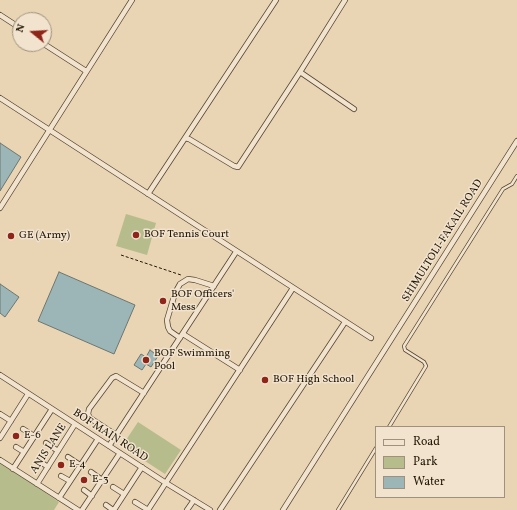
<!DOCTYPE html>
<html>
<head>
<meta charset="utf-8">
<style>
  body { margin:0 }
  #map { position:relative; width:517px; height:510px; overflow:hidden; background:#e9d4b3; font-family:Vollkorn,serif }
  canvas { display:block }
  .legend { position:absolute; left:375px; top:426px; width:130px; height:72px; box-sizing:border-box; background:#f1e3ce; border:1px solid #9f917e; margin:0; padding:5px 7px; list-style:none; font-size:12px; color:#231706 }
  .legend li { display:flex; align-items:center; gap:8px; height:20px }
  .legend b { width:20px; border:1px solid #9f917e }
  .north { position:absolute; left:12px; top:12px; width:40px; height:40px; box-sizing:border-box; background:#f1e3ce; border:1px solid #9f917e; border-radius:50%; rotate:288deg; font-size:11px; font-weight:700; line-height:16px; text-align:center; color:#231706 }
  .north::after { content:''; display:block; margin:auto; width:14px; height:18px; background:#8f2418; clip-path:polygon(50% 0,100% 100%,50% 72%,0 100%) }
</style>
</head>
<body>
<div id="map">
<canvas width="517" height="510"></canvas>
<ul class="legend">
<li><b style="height:5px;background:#f1e3ce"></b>Road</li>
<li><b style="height:11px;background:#b7bc8c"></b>Park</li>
<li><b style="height:11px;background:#9cb6b7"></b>Water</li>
</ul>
<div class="north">N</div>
</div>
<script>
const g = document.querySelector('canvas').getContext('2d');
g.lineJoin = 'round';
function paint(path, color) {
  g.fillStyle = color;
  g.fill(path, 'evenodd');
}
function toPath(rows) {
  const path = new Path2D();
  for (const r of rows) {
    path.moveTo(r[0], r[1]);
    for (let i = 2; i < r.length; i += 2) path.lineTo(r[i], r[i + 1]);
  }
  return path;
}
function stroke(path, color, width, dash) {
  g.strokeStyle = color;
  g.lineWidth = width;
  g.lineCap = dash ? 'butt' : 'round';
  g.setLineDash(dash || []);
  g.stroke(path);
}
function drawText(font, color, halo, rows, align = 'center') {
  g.font = font + ' Vollkorn,serif';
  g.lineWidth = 3;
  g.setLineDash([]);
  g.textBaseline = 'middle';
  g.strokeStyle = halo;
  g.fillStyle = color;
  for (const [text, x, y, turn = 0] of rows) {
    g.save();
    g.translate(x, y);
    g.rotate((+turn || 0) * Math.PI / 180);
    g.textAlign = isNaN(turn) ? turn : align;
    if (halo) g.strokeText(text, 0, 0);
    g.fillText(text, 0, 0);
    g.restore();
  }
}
paint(toPath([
  [126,214,156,223,147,255,116,246],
  [138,422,181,450,165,474,122,446],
  [0,462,59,502,54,510,0,510]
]), '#b7bc8c');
const water = toPath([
  [0,143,21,157,0,191,0,143],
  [59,272,135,305,114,354,38,321,59,272],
  [0,284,19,297,5,317,0,313,0,284],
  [150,350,158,356,151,367,146,364,142,370,134,365,141,354,146,357,150,350]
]);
paint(water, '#9cb6b7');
stroke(water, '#6c7670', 1);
const lane = toPath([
  [389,427,426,366,424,362,405,350,404,346,503,189,512,184,517,176],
  [338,510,376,448]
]);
const street = toPath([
  [0,15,20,28],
  [44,44,86,71],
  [300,72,354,109],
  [0,98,371,338],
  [185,138,276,0],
  [148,194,185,138,189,139,234,166,238,167,300,72,345,0],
  [0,208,132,0],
  [183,334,240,370],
  [180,338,170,331,168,327,167,320,175,293,180,284,188,279,195,280,214,286],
  [0,375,166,483,210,510],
  [0,414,11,421],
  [23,429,34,436],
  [116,435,90,418,88,414,89,409,112,378,116,376,144,393],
  [0,438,28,394],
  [46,443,58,451],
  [109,446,236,252],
  [16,447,24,452],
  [68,457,80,465],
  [0,460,78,510],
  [39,461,48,467],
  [13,469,52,409],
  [91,472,102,480],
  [61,476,70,481],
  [37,484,75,424],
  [113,487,124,494],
  [84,490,92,496],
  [59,498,98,439],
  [135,502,148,510,293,288],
  [106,505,113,510],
  [82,510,120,453],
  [114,510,142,467],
  [187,510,194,500],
  [220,510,345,322],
  [283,510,517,141]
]);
stroke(lane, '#544631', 4);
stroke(street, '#544631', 6);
stroke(toPath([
  [121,255,181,275,182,276]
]), '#231706', 1, [3, 2]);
stroke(lane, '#f1e3ce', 2.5);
stroke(street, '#f1e3ce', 4.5);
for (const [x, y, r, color] of [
  [136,235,4,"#8f2418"],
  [11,236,4,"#8f2418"],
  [163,301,4,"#8f2418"],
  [146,360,4,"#8f2418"],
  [265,380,4,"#8f2418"],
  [16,436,4,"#8f2418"],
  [61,465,4,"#8f2418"],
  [84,480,4,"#8f2418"]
]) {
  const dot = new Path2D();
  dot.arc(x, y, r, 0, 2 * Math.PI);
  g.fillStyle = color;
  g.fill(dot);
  stroke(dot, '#f1e3ce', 1.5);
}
drawText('11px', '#231706', '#f1e3ce', [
  ["BOF Tennis Court",144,235],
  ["GE (Army)",19,236],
  ["BOF Officers'",171,295],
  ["Mess",171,308],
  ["BOF Swimming",154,354],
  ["Pool",154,367],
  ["BOF High School",273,380],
  ["E-6",24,436],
  ["E-4",69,465],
  ["E-3",92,480]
], 'left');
drawText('11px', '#231706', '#f1e3ce', [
  ["SHIMULTOLI-FAKAIL ROAD",443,241,-58],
  ["BOF MAIN ROAD",110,436,33],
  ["ANIS LANE",49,449,-57]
]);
</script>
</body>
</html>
